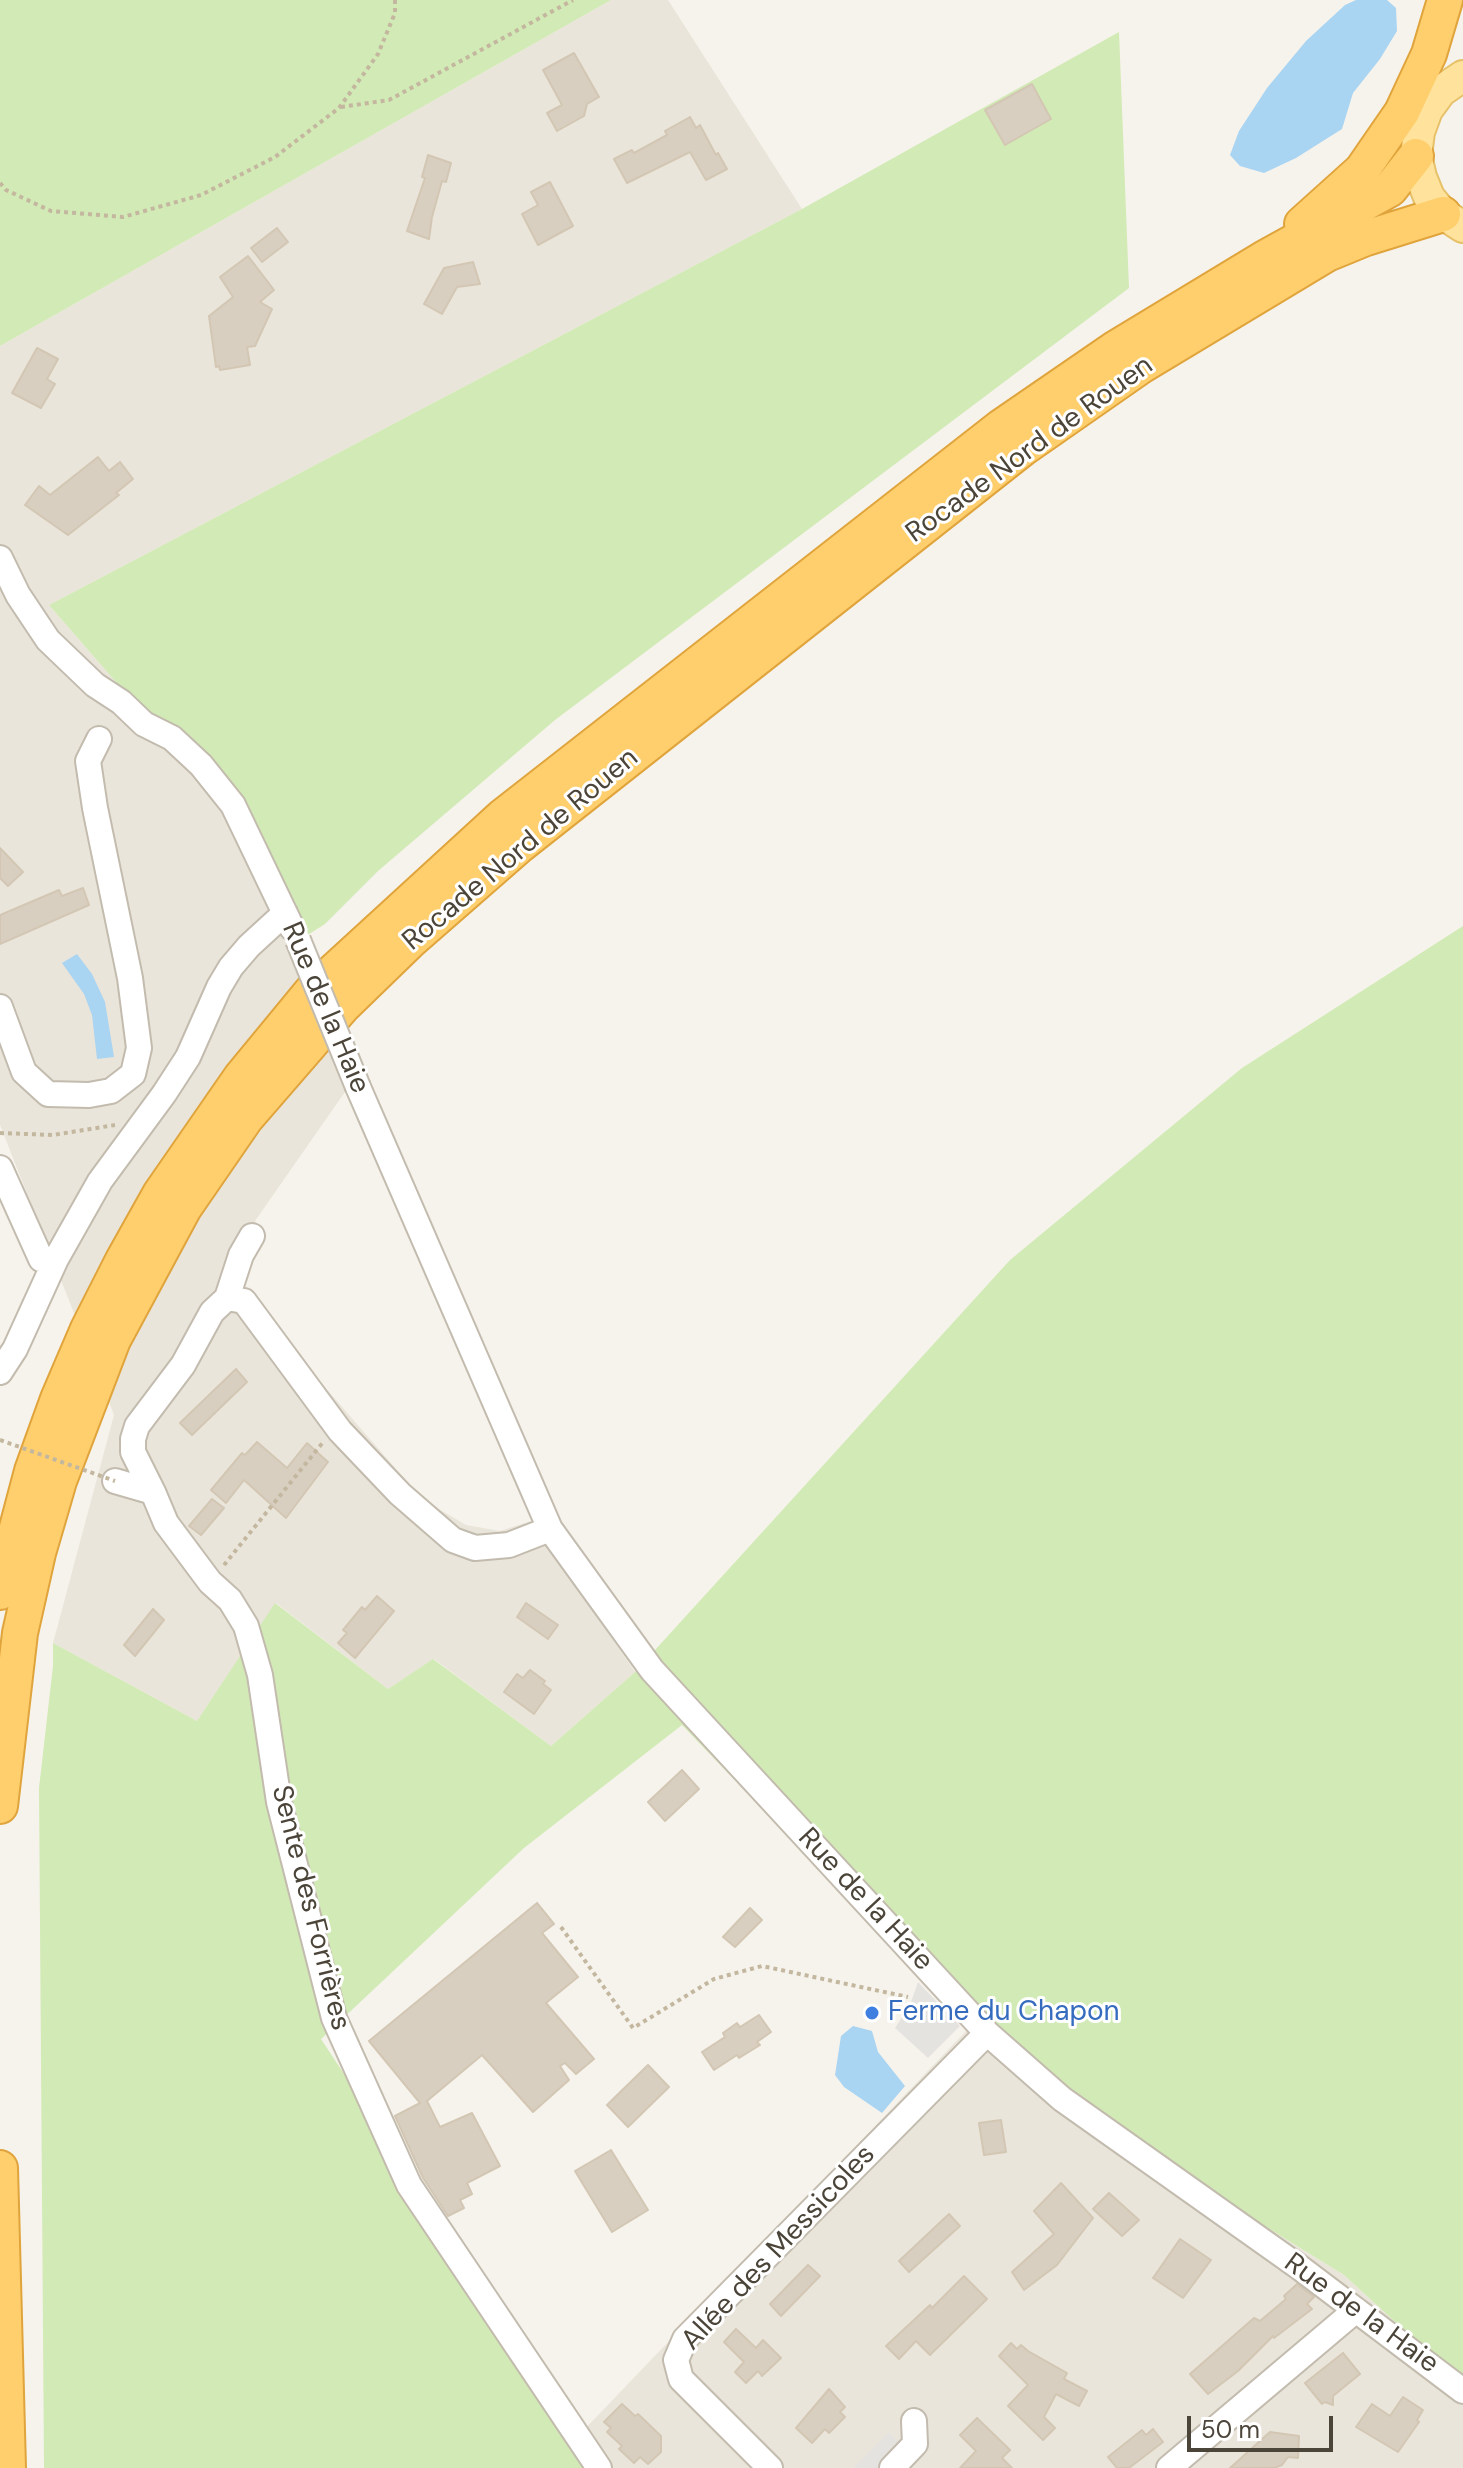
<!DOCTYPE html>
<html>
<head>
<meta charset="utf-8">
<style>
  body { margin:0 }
  #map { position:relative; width:1463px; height:2468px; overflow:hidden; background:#f6f3ec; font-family:"DM Sans",sans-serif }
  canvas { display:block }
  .scale { position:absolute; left:1187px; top:2416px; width:146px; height:36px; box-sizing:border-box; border:4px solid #4b4439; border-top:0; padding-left:10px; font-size:24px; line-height:28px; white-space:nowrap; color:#4b4439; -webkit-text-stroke:6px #fff; paint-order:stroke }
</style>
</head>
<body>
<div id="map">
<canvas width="1463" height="2468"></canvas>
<div class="scale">50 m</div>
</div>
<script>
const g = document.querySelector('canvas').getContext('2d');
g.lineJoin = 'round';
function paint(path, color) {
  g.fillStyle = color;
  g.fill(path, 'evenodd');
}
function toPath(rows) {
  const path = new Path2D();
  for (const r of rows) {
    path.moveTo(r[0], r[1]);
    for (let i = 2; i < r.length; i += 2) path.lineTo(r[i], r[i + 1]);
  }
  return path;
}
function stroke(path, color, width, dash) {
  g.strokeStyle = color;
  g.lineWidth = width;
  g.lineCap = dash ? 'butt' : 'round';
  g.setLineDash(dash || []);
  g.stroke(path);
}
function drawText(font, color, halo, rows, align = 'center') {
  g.font = font + ' "DM Sans",sans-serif';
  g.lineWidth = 6;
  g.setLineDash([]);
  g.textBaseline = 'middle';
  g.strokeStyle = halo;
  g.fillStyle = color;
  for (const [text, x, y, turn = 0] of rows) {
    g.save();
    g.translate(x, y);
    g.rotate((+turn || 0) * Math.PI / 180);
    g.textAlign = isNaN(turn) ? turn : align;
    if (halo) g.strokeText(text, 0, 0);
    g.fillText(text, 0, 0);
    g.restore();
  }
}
paint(toPath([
  [611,0,668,0,802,209,49,605,235,819,295,943,347,1089,255,1221,261,1236,238,1287,422,1499,466,1525,500,1531,531,1521,635,1672,551,1746,434,1659,388,1689,276,1603,197,1721,53,1643,114,1415,0,1125,0,346],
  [969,2028,1013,2072,1344,2275,1463,2384,1463,2468,604,2468,581,2433]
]), '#eae5da');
paint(toPath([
  [0,0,611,0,0,346],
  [1119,32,1129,288,555,720,378,871,325,924,295,943,235,819,49,605,802,209],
  [1463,926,1463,2384,1344,2275,1013,2071,682,1725,524,1848,321,2039,604,2468,44,2468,39,1788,53,1666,53,1643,197,1721,275,1603,388,1689,433,1659,551,1746,635,1672,1010,1260,1242,1068]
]), '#d2eab5');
paint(toPath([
  [918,1982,960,2026,928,2058,895,2028,910,2005],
  [889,2432,902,2445,879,2468,853,2468]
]), '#e5e3e0');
paint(toPath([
  [1356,0,1387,0,1396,8,1397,31,1380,59,1353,93,1342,129,1296,158,1264,173,1240,166,1230,155,1239,131,1267,88,1306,41,1345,5],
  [77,954,92,974,105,1002,114,1057,97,1059,92,1015,84,994,62,963],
  [853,2026,872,2031,878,2052,905,2086,882,2113,844,2087,835,2075,841,2036]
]), '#a9d4f2');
const building = toPath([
  [574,53,599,97,587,104,584,116,557,131,547,113,562,105,543,70,574,53],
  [1032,84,1051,119,1005,145,985,110,1032,84],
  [690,117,696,128,700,125,716,155,718,153,727,169,706,180,690,152,627,183,614,159,632,150,634,153,667,135,665,131,690,117],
  [428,155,451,163,446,182,442,181,432,217,429,239,407,231,425,178,422,177,428,155],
  [550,182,573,226,538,245,522,214,538,205,531,192,550,182],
  [277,228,288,242,262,262,251,248,277,228],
  [248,256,274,290,260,302,272,309,255,346,247,347,250,365,220,370,219,366,216,367,209,316,233,297,220,277,248,256],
  [473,262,480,284,457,287,442,314,424,304,444,268,473,262],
  [37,348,58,359,47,379,55,384,41,408,12,393,37,348],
  [98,457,109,471,120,462,133,479,116,493,119,495,68,535,25,505,39,486,50,495,98,457],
  [0,848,23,872,8,886,0,878,0,848],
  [83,888,89,905,0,944,0,915,59,890,62,896,83,888],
  [236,1369,247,1382,192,1435,180,1423,236,1369],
  [257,1442,287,1468,307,1443,328,1462,286,1518,244,1480,226,1503,211,1490,242,1453,245,1455,257,1442],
  [212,1499,224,1508,201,1535,189,1526,212,1499],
  [377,1596,394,1611,355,1658,338,1643,347,1633,343,1630,362,1607,365,1610,377,1596],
  [526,1603,558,1625,548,1639,517,1617,526,1603],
  [153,1609,164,1620,135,1656,124,1645,153,1609],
  [530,1670,545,1681,543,1684,551,1690,534,1714,504,1692,517,1674,523,1678,530,1670],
  [682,1770,699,1789,665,1821,648,1802,682,1770],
  [537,1903,554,1924,542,1933,578,1977,546,2003,594,2059,576,2074,565,2063,560,2066,569,2080,533,2112,482,2055,427,2101,440,2127,472,2113,500,2166,467,2183,472,2194,460,2200,464,2208,448,2216,423,2178,395,2116,420,2103,369,2041,537,1903],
  [750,1908,762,1920,735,1947,723,1937,750,1908],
  [759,2015,771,2032,757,2042,760,2045,739,2058,737,2055,714,2070,702,2052,725,2037,723,2033,737,2023,740,2027,759,2015],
  [648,2065,669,2087,628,2127,607,2105,648,2065],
  [1001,2120,1006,2152,984,2155,979,2123,1001,2120],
  [611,2150,648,2210,612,2232,575,2171,611,2150],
  [1061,2183,1093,2218,1057,2265,1024,2290,1012,2272,1054,2234,1034,2211,1061,2183],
  [1109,2193,1139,2220,1122,2236,1093,2209,1109,2193],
  [949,2214,960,2226,909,2272,899,2261,949,2214],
  [1180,2239,1211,2260,1183,2298,1153,2278,1180,2239],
  [808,2265,820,2276,781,2316,770,2304,808,2265],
  [964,2276,987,2299,930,2355,916,2341,899,2359,886,2346,930,2305,932,2308,964,2276],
  [1297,2284,1314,2297,1307,2304,1312,2309,1274,2338,1273,2336,1238,2371,1208,2394,1190,2374,1254,2318,1260,2321,1286,2299,1284,2296,1297,2284],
  [736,2329,756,2348,763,2340,781,2358,762,2376,758,2371,746,2383,735,2372,744,2362,724,2342,736,2329],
  [1011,2343,1017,2349,1021,2345,1028,2351,1067,2373,1064,2379,1087,2391,1079,2406,1056,2394,1044,2417,1055,2428,1043,2440,1008,2406,1028,2385,999,2356,1011,2343],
  [1343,2353,1360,2374,1333,2396,1333,2405,1325,2402,1322,2404,1305,2383,1343,2353],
  [829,2389,845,2407,840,2412,845,2417,829,2433,825,2429,812,2443,796,2428,829,2389],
  [1403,2397,1423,2410,1417,2420,1419,2422,1398,2452,1356,2427,1372,2404,1390,2416,1403,2397],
  [622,2404,635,2416,638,2414,661,2436,661,2452,648,2464,640,2457,634,2463,619,2449,622,2446,607,2432,611,2428,604,2422,622,2404],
  [977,2418,1010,2450,1002,2458,1012,2468,960,2468,976,2451,960,2435,977,2418],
  [1153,2429,1163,2442,1129,2468,1117,2468,1108,2457,1142,2430,1146,2435,1153,2429],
  [1270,2432,1299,2436,1298,2458,1288,2457,1282,2465,1274,2468,1230,2468,1270,2432]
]);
paint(building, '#d8cfc1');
stroke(building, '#d3c7b4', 2);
const minor = toPath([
  [0,558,18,595,48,640,95,685,121,702,144,724,172,738,201,765,233,805,292,928],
  [0,1007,24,1072,48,1094,89,1095,111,1091,133,1074,139,1048,130,978,95,808,88,761,99,739],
  [358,1087,550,1529,652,1670,987,2033,1062,2099,1299,2267,1463,2391],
  [0,1168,41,1259,56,1259],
  [227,1298,241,1255,252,1236],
  [0,1372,15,1349,56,1259,100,1181,164,1094,188,1057,219,987,231,967,249,946,285,913],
  [115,1481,153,1492,166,1523,210,1582,230,1600,246,1626,260,1675,279,1802,334,2018,409,2185,599,2468],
  [153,1492,133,1452,133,1439,137,1426,183,1365,212,1312,227,1298,244,1301,340,1431,400,1494,453,1540,475,1548,509,1545,550,1529],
  [770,2468,681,2379,676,2360,685,2339,987,2033],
  [892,2468,915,2444,914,2421],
  [1169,2468,1356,2310]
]);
const major = toPath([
  [1463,76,1441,91,1427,110,1419,132,1416,156,1421,177,1429,197,1443,214,1463,227]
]);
const highway = toPath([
  [1302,224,1362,170,1402,112,1429,54,1445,0],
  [0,1592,32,1471,58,1399,88,1329,123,1260,160,1194,241,1077,311,992,502,817,1001,427,1116,348,1263,259,1390,189,1416,156],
  [0,1806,20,1633,38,1553,59,1481,113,1340,184,1208,246,1118,343,1006,409,942,520,845,1022,449,1141,366,1327,254,1366,238,1443,214],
  [0,2168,8,2468]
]);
stroke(minor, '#c2bbae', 28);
stroke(major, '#e6c16a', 34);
stroke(highway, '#e0a43c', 38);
stroke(toPath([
  [341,107,389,100,573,0],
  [0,183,6,190,51,211,123,217,201,195,275,157,339,108,378,54,395,13,395,0],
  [0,1133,53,1135,115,1125],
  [224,1565,324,1441],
  [561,1927,633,2028,714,1979,762,1966,908,1997]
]), '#c4b79f', 4, [4, 4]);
stroke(minor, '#fff', 24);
stroke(major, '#ffe39c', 30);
stroke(highway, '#ffcf6e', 34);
const minorBridge = toPath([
  [298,940,358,1087]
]);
stroke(minorBridge, '#c2bbae', 28, []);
stroke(toPath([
  [0,1440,115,1481]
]), '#c4b79f', 4, [4, 4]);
stroke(minorBridge, '#fff', 24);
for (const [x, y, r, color] of [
  [872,2013,8,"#3f7fe0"]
]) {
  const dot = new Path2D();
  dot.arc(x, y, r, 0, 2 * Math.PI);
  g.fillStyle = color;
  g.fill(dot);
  stroke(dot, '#fff', 3);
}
drawText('28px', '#4b4439', '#fff', [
  ["Rocade Nord de Rouen",1030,450,-36],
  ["Rocade Nord de Rouen",521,850,-40],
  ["Rue de la Haie",325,1008,67],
  ["Rue de la Haie",865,1900,47],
  ["Sente des Forrières",310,1908,76],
  ["Allée des Messicoles",779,2248,-47],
  ["Rue de la Haie",1361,2314,36]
]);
drawText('28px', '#366cbe', '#fff', [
  ["Ferme du Chapon",888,2013]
], 'left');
</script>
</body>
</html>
